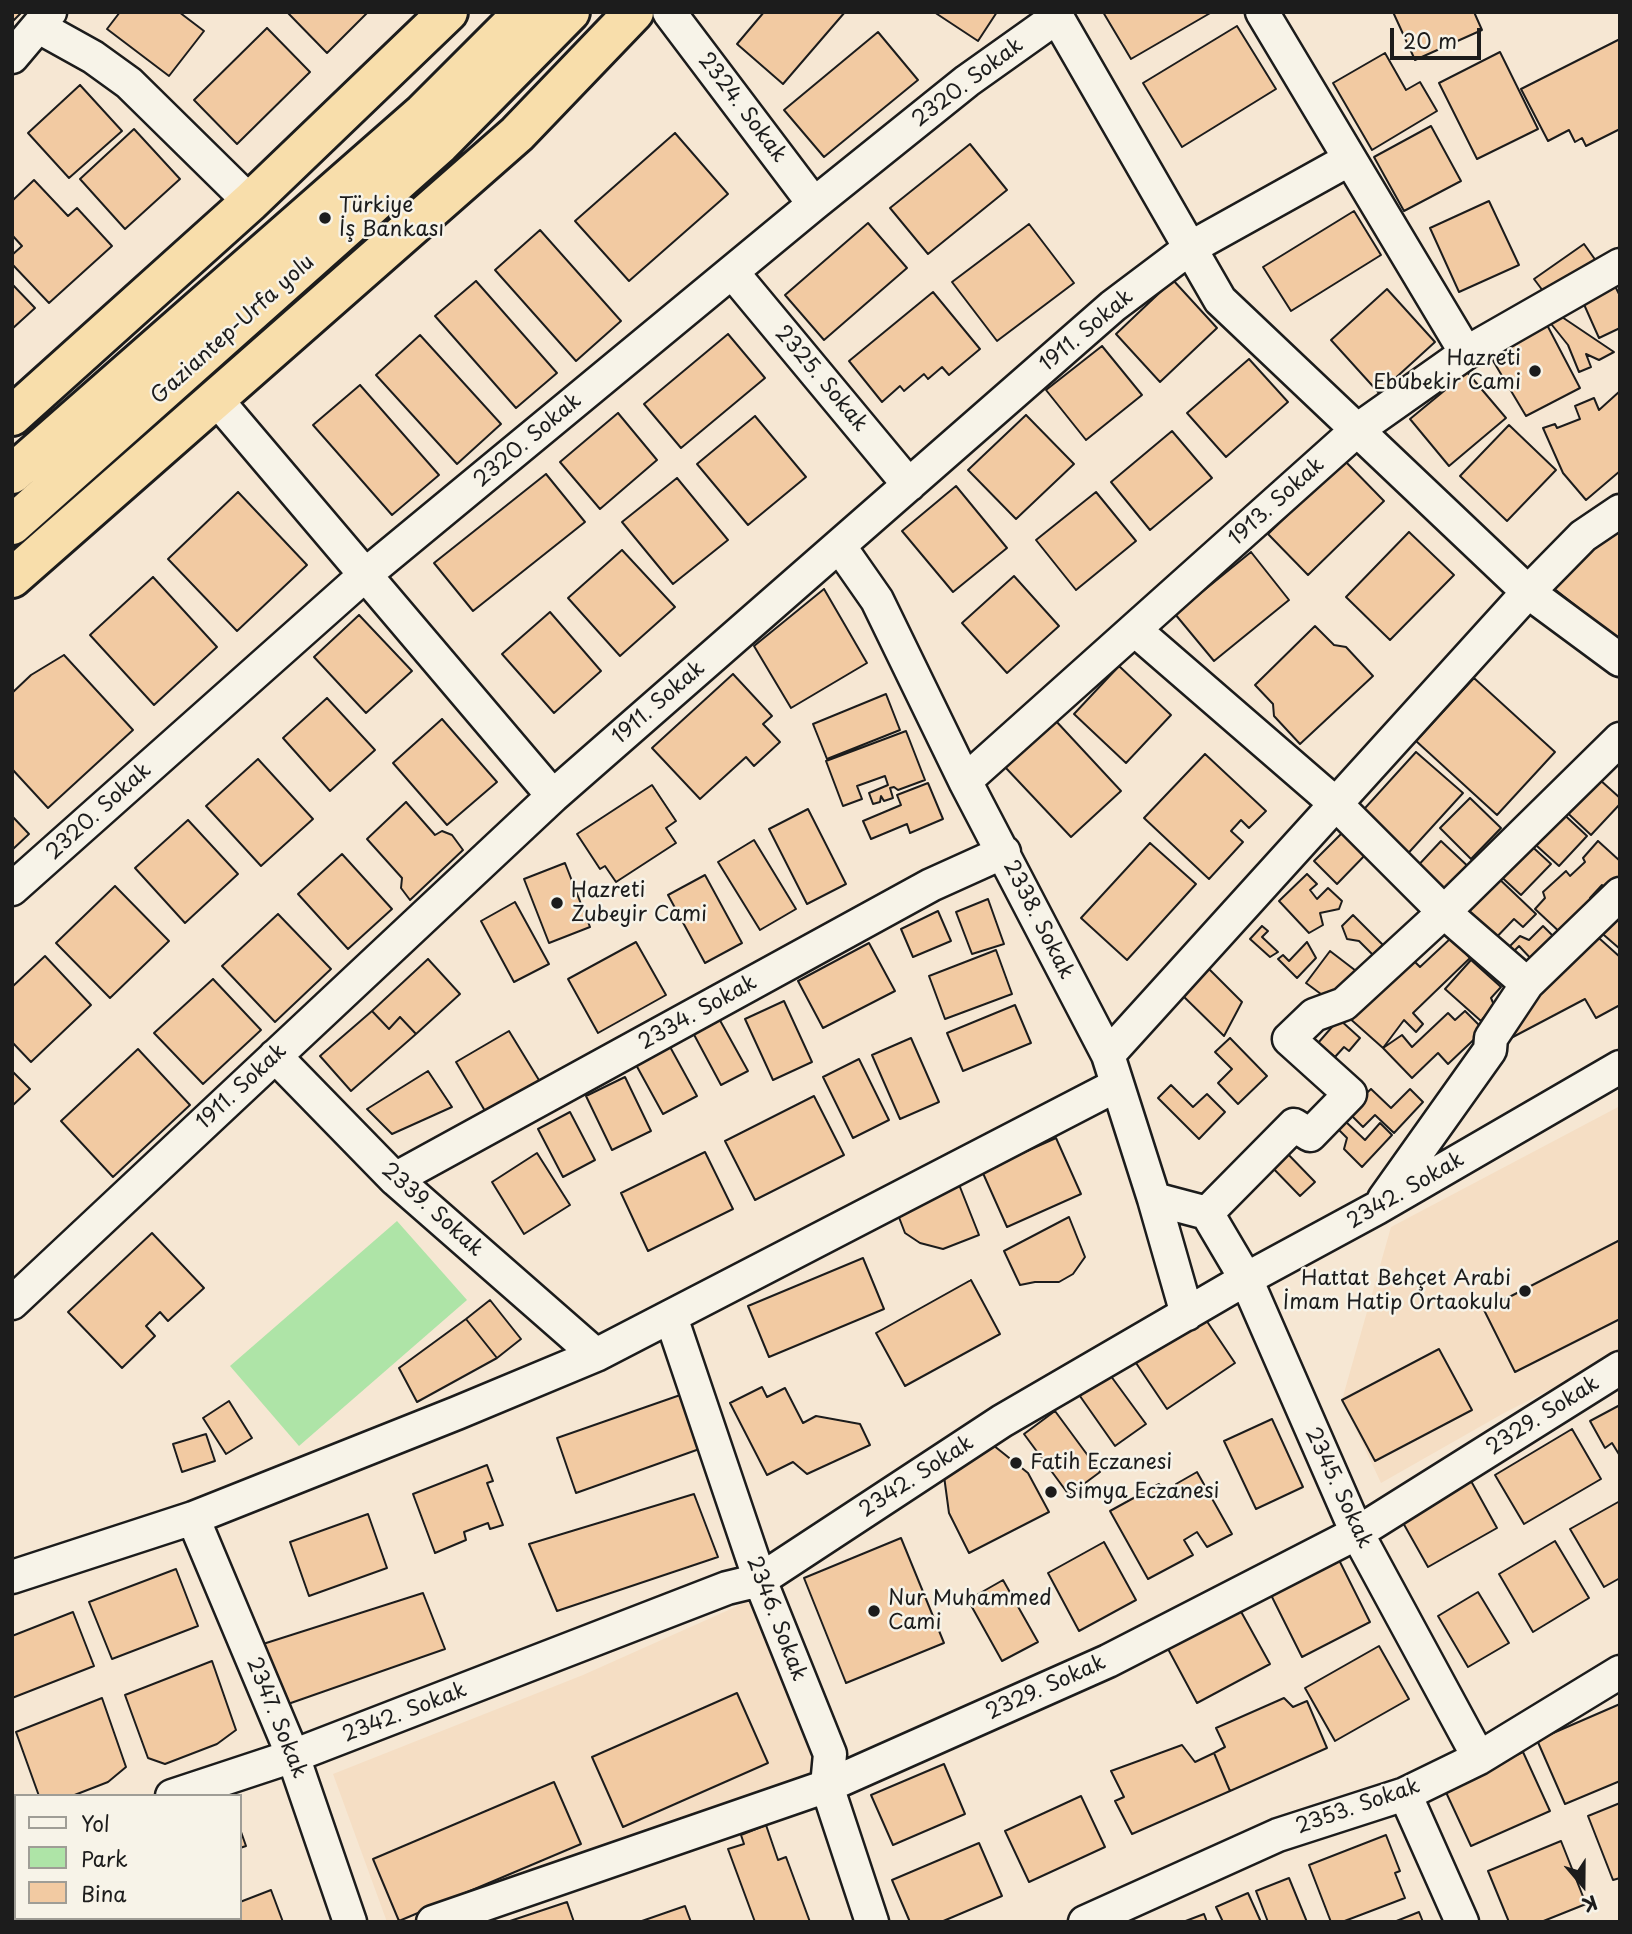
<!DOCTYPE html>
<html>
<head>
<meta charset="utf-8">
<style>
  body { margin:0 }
  #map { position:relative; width:1632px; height:1934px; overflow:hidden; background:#f6e7d3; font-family:"Playpen Sans",sans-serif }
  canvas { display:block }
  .frame { position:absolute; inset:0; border:14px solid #1c1c1c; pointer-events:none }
  .legend { position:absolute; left:14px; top:1794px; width:228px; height:126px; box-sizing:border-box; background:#f7f3e8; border:2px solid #9f9d96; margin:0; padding:9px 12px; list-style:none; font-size:21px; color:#1c1c1c }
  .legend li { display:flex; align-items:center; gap:14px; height:35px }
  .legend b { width:35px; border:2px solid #9f9d96 }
  .north { position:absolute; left:1548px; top:1850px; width:70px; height:70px; -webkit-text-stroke:5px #f7f3e8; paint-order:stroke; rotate:160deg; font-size:19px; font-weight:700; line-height:28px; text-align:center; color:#1c1c1c }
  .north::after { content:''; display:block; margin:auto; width:24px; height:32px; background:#1c1c1c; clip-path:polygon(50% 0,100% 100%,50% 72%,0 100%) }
  .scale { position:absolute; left:1390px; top:28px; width:91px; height:32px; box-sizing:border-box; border:4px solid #1c1c1c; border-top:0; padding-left:9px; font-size:21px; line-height:24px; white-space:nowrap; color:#1c1c1c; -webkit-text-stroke:5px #f7f3e8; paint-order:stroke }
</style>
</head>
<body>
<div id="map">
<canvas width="1632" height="1934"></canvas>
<div class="frame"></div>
<ul class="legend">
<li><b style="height:9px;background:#f7f3e8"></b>Yol</li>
<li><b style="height:19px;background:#aee4a7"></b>Park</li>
<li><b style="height:19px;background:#f2caa2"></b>Bina</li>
</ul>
<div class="north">K</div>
<div class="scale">20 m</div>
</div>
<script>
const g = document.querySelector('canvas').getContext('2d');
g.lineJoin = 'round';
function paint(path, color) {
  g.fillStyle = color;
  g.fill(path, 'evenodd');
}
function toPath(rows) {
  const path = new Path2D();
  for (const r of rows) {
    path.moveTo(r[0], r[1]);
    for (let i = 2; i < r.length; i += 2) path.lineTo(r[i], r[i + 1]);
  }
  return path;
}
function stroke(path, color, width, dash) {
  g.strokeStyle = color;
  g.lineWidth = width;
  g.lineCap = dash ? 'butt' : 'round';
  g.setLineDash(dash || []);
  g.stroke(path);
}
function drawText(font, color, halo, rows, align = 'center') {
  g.font = font + ' "Playpen Sans",sans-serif';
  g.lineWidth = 5;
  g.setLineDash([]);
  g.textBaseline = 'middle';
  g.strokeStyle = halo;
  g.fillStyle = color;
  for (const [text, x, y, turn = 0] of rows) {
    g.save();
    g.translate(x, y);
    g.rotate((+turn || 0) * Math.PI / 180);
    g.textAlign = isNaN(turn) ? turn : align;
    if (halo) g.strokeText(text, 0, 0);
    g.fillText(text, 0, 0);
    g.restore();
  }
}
paint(toPath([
  [1620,1106,1620,1354,1504,1413,1381,1483,1342,1400,1391,1227],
  [751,1600,825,1770,470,1922,387,1922,333,1774,583,1675]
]), '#f5dec4');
paint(toPath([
  [397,1221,467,1300,299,1446,230,1366]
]), '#aee4a7');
const building = toPath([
  [12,12,22,12,12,22,12,12],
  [120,12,179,12,204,31,169,76,107,29,120,12],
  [287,12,368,12,327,53,287,12],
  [764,12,845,12,783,84,737,44,764,12],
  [934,12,997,12,978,41,934,12],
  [1103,12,1212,12,1131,59,1103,12],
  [1393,12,1474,12,1482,30,1415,60,1393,12],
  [1237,26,1276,89,1182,147,1143,83,1237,26],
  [267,28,310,72,237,144,194,100,267,28],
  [878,32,918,80,824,157,784,110,878,32],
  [1620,39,1620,129,1586,146,1582,138,1575,142,1569,130,1548,141,1521,89,1620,39],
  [1500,52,1538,129,1477,159,1439,83,1500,52],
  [1385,53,1406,90,1420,82,1437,111,1372,150,1333,83,1385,53],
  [80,85,122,131,69,178,28,133,80,85],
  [1431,126,1461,181,1404,211,1374,157,1431,126],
  [134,129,180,179,125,229,80,179,134,129],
  [675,133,728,194,629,281,575,221,675,133],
  [970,144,1007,190,928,254,890,208,970,144],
  [34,180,68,216,77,208,112,246,49,303,12,264,12,255,22,246,12,235,12,201,34,180],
  [1489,201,1519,265,1459,292,1430,228,1489,201],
  [1354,211,1381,255,1291,311,1263,267,1354,211],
  [868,223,907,268,824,340,785,295,868,223],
  [1029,224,1074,283,997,341,952,282,1029,224],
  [540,230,621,321,576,361,495,270,540,230],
  [1584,244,1599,265,1549,299,1534,279,1584,244],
  [1173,280,1217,328,1160,382,1116,334,1173,280],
  [476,281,557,373,516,408,435,316,476,281],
  [12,284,35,308,12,329,12,284],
  [1615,286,1620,296,1620,328,1599,338,1578,291,1615,286],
  [1387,289,1435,342,1379,393,1331,340,1387,289],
  [933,292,980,349,949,375,942,367,928,379,924,374,904,391,900,386,882,402,849,361,933,292],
  [1559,315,1614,352,1599,360,1586,354,1591,367,1579,372,1568,345,1548,320,1559,315],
  [1546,323,1580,388,1526,416,1489,354,1546,323],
  [728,334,765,378,681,448,644,404,728,334],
  [420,335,501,424,457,464,376,375,420,335],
  [1102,346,1142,395,1086,440,1046,390,1102,346],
  [1249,359,1288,402,1226,457,1187,413,1249,359],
  [1467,372,1506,418,1449,466,1410,419,1467,372],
  [360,385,439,475,392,515,313,425,360,385],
  [1620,391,1620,471,1586,500,1563,473,1543,428,1555,424,1557,428,1580,419,1575,406,1594,398,1599,410,1620,391],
  [618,413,657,460,600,509,560,462,618,413],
  [1026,415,1074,464,1016,519,968,470,1026,415],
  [755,416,806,477,748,525,697,464,755,416],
  [1509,425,1556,470,1507,521,1460,476,1509,425],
  [1172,431,1212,478,1150,530,1111,482,1172,431],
  [1344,460,1384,501,1308,575,1268,534,1344,460],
  [546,474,585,522,473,611,434,563,546,474],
  [677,478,728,540,673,584,622,522,677,478],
  [956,486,1007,548,953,592,902,531,956,486],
  [238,492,307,565,237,631,168,559,238,492],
  [1096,492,1136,541,1076,590,1036,540,1096,492],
  [1613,522,1620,527,1620,641,1552,587,1613,522],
  [1409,532,1454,575,1390,640,1346,597,1409,532],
  [622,550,675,607,620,656,568,598,622,550],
  [1251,552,1289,600,1214,661,1175,614,1251,552],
  [1014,576,1059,626,1007,673,962,623,1014,576],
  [153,577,217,647,154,705,90,635,153,577],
  [824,589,867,663,791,708,754,646,824,589],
  [550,612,601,671,554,713,502,654,550,612],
  [359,615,412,671,366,713,314,657,359,615],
  [1315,626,1334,645,1346,647,1373,676,1300,744,1274,716,1273,704,1255,685,1315,626],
  [64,655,133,730,48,808,12,769,12,693,31,675,64,655],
  [1119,666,1171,715,1126,763,1074,714,1119,666],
  [733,674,772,716,763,724,780,742,754,766,746,757,700,799,652,748,733,674],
  [1474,678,1555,752,1497,815,1416,741,1474,678],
  [886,694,900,730,827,759,813,724,886,694],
  [327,698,375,750,330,791,283,738,327,698],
  [442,719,497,782,447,825,393,763,442,719],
  [1055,720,1121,791,1071,837,1005,767,1055,720],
  [906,731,925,780,898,790,894,787,890,788,893,798,884,801,881,796,880,802,873,804,869,793,888,785,885,776,857,786,862,799,843,806,826,761,906,731],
  [1416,752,1463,793,1402,860,1356,818,1416,752],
  [1205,754,1266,811,1249,828,1241,820,1231,831,1243,842,1209,879,1144,818,1205,754],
  [258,759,313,819,261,866,206,806,258,759],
  [1589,770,1620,798,1620,804,1591,835,1558,804,1589,770],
  [928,783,943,819,910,833,907,824,871,839,863,821,901,805,897,795,928,783],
  [652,785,676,821,666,828,676,843,616,882,605,866,600,869,577,834,652,785],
  [1470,798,1501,828,1471,859,1440,828,1470,798],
  [406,802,435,835,442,831,452,835,463,850,410,900,401,888,402,878,367,839,406,802],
  [1556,807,1587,836,1559,866,1527,837,1556,807],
  [808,809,846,884,807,904,769,829,808,809],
  [12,816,29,834,12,850,12,816],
  [188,820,238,874,185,923,135,868,188,820],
  [1346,829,1369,851,1337,884,1314,861,1346,829],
  [754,840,796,909,760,930,718,862,754,840],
  [1525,840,1551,864,1521,895,1495,871,1525,840],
  [1441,841,1474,872,1444,903,1412,872,1441,841],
  [1598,841,1620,861,1620,884,1611,893,1602,885,1590,898,1596,904,1564,936,1535,909,1545,898,1543,892,1566,871,1570,876,1585,862,1583,858,1598,841],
  [1150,843,1196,884,1127,960,1081,918,1150,843],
  [342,854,392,909,348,949,298,894,342,854],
  [565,863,590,927,549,943,524,879,565,863],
  [1307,874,1317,884,1310,890,1317,899,1328,888,1342,901,1339,909,1320,913,1323,925,1309,933,1279,901,1307,874],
  [1494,874,1536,914,1523,927,1514,919,1490,944,1458,913,1494,874],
  [705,875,742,943,705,963,668,895,705,875],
  [115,886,169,941,110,998,56,943,115,886],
  [988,899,1004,944,972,954,956,912,988,899],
  [515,902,549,964,514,982,481,921,515,902],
  [1620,904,1620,949,1597,929,1620,904],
  [938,911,951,941,913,957,901,929,938,911],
  [278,914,331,969,275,1022,222,966,278,914],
  [1353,915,1383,945,1373,955,1359,941,1347,939,1342,926,1353,915],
  [1262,926,1268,931,1262,937,1278,952,1270,957,1250,939,1262,926],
  [1543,926,1562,945,1534,962,1519,946,1506,959,1502,954,1520,936,1529,940,1543,926],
  [1590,930,1620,957,1620,1005,1596,1018,1585,999,1511,1038,1502,1027,1590,930],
  [1451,938,1470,958,1413,1013,1423,1024,1416,1032,1404,1020,1383,1048,1347,1016,1409,956,1420,967,1451,938],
  [636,942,666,995,598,1033,568,979,636,942],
  [1307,942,1316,958,1297,978,1278,959,1283,955,1289,961,1307,942],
  [869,943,895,991,823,1028,798,981,869,943],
  [996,950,1012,994,945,1019,929,976,996,950],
  [1330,951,1360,974,1325,997,1306,983,1330,951],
  [45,956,91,1005,31,1062,12,1042,12,987,45,956],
  [428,959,460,994,416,1034,400,1017,389,1029,372,1011,428,959],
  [1471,960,1501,987,1491,998,1494,1005,1481,1021,1445,989,1471,960],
  [1207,967,1242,1002,1224,1036,1180,993,1207,967],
  [213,979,261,1030,203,1084,154,1033,213,979],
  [784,1001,812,1062,773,1080,745,1019,784,1001],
  [1015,1005,1031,1043,963,1071,947,1033,1015,1005],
  [372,1011,389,1029,400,1017,416,1034,351,1091,320,1056,372,1011],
  [1465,1011,1484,1030,1448,1064,1438,1053,1412,1078,1383,1048,1402,1035,1412,1047,1448,1013,1455,1020,1465,1011],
  [717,1015,748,1071,721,1085,691,1029,717,1015],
  [1339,1019,1360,1038,1349,1051,1344,1047,1335,1057,1318,1043,1339,1019],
  [509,1031,542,1085,488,1116,456,1062,509,1031],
  [911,1038,939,1102,900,1119,872,1055,911,1038],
  [1230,1038,1267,1076,1238,1104,1218,1083,1232,1069,1215,1052,1230,1038],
  [669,1045,697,1096,663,1114,635,1063,669,1045],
  [138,1049,190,1105,113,1177,61,1121,138,1049],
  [859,1059,889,1120,853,1138,823,1077,859,1059],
  [12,1071,30,1089,12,1106,12,1071],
  [428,1071,452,1107,392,1134,367,1109,428,1071],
  [625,1077,651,1131,612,1150,586,1096,625,1077],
  [1171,1085,1193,1107,1207,1094,1225,1112,1199,1139,1158,1098,1171,1085],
  [1371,1089,1391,1108,1410,1089,1423,1102,1394,1133,1375,1115,1363,1127,1343,1107,1359,1100,1371,1089],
  [814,1096,844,1155,755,1200,725,1141,814,1096],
  [570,1112,595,1160,563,1177,538,1129,570,1112],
  [1345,1121,1365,1140,1380,1123,1392,1135,1362,1167,1344,1149,1347,1138,1338,1129,1345,1121],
  [1056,1138,1081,1194,1007,1227,982,1171,1056,1138],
  [1283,1149,1315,1182,1300,1196,1268,1163,1283,1149],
  [705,1152,733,1209,648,1251,621,1193,705,1152],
  [537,1153,570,1205,524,1234,492,1182,537,1153],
  [958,1182,979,1235,943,1249,920,1243,905,1233,895,1207,958,1182],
  [1069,1217,1085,1257,1073,1274,1059,1282,1035,1282,1020,1285,1004,1251,1069,1217],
  [152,1233,204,1288,168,1321,160,1312,146,1326,155,1336,122,1368,68,1312,152,1233],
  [1620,1240,1620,1319,1515,1372,1484,1310,1620,1240],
  [863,1258,884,1309,769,1357,748,1306,863,1258],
  [971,1280,1000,1334,905,1386,876,1333,971,1280],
  [490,1300,521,1339,497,1358,466,1319,490,1300],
  [1202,1314,1235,1363,1167,1409,1134,1360,1202,1314],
  [466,1319,497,1358,417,1402,399,1368,466,1319],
  [1439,1349,1472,1410,1375,1461,1342,1400,1439,1349],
  [1105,1368,1146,1424,1115,1446,1075,1389,1105,1368],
  [762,1387,767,1397,785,1388,803,1423,816,1416,860,1424,870,1445,807,1474,793,1462,767,1475,730,1403,762,1387],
  [686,1393,705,1447,576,1493,557,1438,686,1393],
  [229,1401,252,1438,226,1454,203,1418,229,1401],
  [1620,1405,1620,1456,1612,1443,1605,1448,1590,1421,1620,1405],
  [1055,1411,1100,1472,1069,1495,1024,1434,1055,1411],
  [1272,1419,1303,1487,1256,1509,1224,1441,1272,1419],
  [1572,1429,1601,1479,1524,1524,1495,1475,1572,1429],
  [206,1434,215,1461,182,1472,173,1444,206,1434],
  [993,1445,1028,1473,1049,1512,969,1553,949,1513,944,1476,993,1445],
  [487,1465,493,1481,487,1483,503,1525,490,1529,488,1523,464,1532,466,1540,435,1553,413,1494,487,1465],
  [1197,1472,1232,1534,1207,1547,1197,1532,1184,1540,1193,1555,1148,1579,1110,1511,1159,1484,1167,1499,1181,1492,1176,1484,1197,1472],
  [1471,1481,1497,1528,1428,1567,1402,1521,1471,1481],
  [694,1494,718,1557,557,1611,529,1544,694,1494],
  [1620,1501,1620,1578,1604,1587,1570,1529,1620,1501],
  [368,1514,387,1568,309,1596,290,1542,368,1514],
  [901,1538,944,1643,846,1683,804,1578,901,1538],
  [1555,1541,1589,1598,1533,1632,1499,1574,1555,1541],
  [1104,1542,1136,1600,1079,1631,1048,1573,1104,1542],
  [1339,1560,1370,1622,1302,1657,1271,1595,1339,1560],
  [176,1569,198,1626,112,1659,89,1602,176,1569],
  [1003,1580,1038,1642,1002,1661,968,1600,1003,1580],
  [1478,1592,1509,1643,1468,1667,1438,1616,1478,1592],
  [423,1593,445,1649,288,1704,263,1644,423,1593],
  [1239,1608,1270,1664,1197,1703,1167,1647,1239,1608],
  [73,1612,94,1666,12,1698,12,1636,73,1612],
  [1379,1646,1409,1699,1335,1741,1305,1688,1379,1646],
  [212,1661,236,1730,217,1744,165,1764,148,1758,125,1695,212,1661],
  [737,1693,768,1763,623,1827,592,1757,737,1693],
  [102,1698,126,1767,108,1782,72,1796,39,1796,16,1732,102,1698],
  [1284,1698,1293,1707,1307,1701,1327,1748,1230,1791,1214,1753,1225,1747,1216,1728,1284,1698],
  [1620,1704,1620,1781,1565,1804,1537,1740,1620,1704],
  [1182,1745,1195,1762,1214,1753,1230,1791,1132,1834,1115,1801,1124,1797,1111,1771,1182,1745],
  [1523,1752,1550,1811,1471,1846,1444,1788,1523,1752],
  [944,1764,965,1814,893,1845,871,1795,944,1764],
  [554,1782,581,1844,399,1921,373,1859,554,1782],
  [1081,1796,1105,1847,1029,1882,1005,1831,1081,1796],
  [1620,1803,1620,1878,1613,1880,1588,1816,1620,1803],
  [766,1825,778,1860,786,1857,810,1922,755,1922,728,1849,744,1844,741,1835,766,1825],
  [240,1829,246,1846,240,1848,240,1829],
  [1386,1835,1400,1871,1395,1873,1405,1898,1342,1922,1331,1922,1309,1865,1386,1835],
  [1561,1841,1586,1904,1541,1922,1509,1922,1488,1871,1561,1841],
  [979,1843,1002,1896,941,1922,910,1922,892,1880,979,1843],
  [16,1859,16,1918,58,1918,49,1922,17,1922,12,1909,12,1861,16,1859],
  [1289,1878,1307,1922,1268,1922,1256,1891,1289,1878],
  [271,1890,283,1922,209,1922,207,1918,240,1918,240,1902,271,1890],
  [1248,1893,1261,1922,1223,1922,1216,1907,1248,1893],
  [567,1902,574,1922,507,1922,567,1902],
  [685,1906,691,1922,639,1922,685,1906],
  [1419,1912,1423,1922,1394,1922,1419,1912],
  [1204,1914,1207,1922,1183,1922,1204,1914]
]);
paint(building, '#f2caa2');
stroke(building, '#1c1c1c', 2);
const street = toPath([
  [669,12,814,204],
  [1262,12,1466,353],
  [1057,17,1220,300,1528,592,1620,660],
  [39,27,93,57,129,83,250,202],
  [12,57,50,12],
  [732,272,909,485],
  [216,399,553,796],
  [840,547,877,600,965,781,1108,1055,1154,1199,1187,1314],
  [1135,630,1336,804,1444,912,1527,984],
  [965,781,1357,430,1466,353,1620,265],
  [12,889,365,575,814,204,967,81,1057,17,1057,12],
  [1108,1055,1528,592,1583,536,1620,511],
  [275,1056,395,1179,596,1355],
  [395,1179,931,885,1004,852],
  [1154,1199,1207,1213,1294,1125,1310,1135,1350,1094,1289,1039,1314,1015,1344,1004,1444,912,1620,739],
  [1384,1199,1490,1050,1491,1038,1527,984,1620,894],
  [1207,1213,1246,1279,1357,1533,1479,1758],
  [12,1303,553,796,1113,306,1190,248,1350,159],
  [671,1317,760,1580,830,1754,827,1786,872,1922],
  [193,1518,293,1756,350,1922],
  [12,1577,193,1518,457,1413,596,1355,1117,1085],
  [1405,1794,1462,1922],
  [172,1796,293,1756,727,1588,760,1580,1002,1421,1246,1279,1377,1208,1620,1067],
  [12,1848,16,1847],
  [433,1922,827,1786,1108,1661,1357,1533,1620,1368],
  [1085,1922,1278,1835,1405,1794,1479,1758,1620,1672]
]);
const highway = toPath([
  [12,416,250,202,448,12],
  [12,474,423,113,524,12],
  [12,525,440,144,570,12],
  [12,578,517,134,634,12]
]);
stroke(street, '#1c1c1c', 37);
stroke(highway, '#1c1c1c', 44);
stroke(street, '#f7f3e8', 32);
stroke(highway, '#f8deab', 38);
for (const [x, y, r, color] of [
  [325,218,7,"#1c1c1c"],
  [1535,371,7,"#1c1c1c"],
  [557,903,7,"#1c1c1c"],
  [1525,1291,7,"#1c1c1c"],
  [1016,1463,7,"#1c1c1c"],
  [1051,1492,7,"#1c1c1c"],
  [874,1611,7,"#1c1c1c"]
]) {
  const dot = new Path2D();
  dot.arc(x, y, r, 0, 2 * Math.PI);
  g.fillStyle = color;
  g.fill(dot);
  stroke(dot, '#f7f3e8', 2.5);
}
drawText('21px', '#1c1c1c', '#f7f3e8', [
  ["2320. Sokak",968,83,-37],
  ["2324. Sokak",742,108,53],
  ["Gaziantep-Urfa yolu",233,330,-42],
  ["1911. Sokak",1087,331,-40],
  ["2325. Sokak",821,379,50],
  ["2320. Sokak",528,441,-40],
  ["1913. Sokak",1277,502,-42],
  ["1911. Sokak",659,703,-41],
  ["2320. Sokak",99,812,-42],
  ["2338. Sokak",1038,920,63],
  ["2334. Sokak",698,1013,-29],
  ["1911. Sokak",242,1087,-43],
  ["2342. Sokak",1406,1191,-30],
  ["2339. Sokak",432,1210,42],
  ["2329. Sokak",1543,1416,-32],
  ["2342. Sokak",917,1477,-33],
  ["2345. Sokak",1338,1488,65],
  ["2346. Sokak",776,1619,69],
  ["2329. Sokak",1046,1688,-24],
  ["2342. Sokak",405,1713,-21],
  ["2347. Sokak",276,1718,68],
  ["2353. Sokak",1358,1807,-19]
]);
drawText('21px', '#1c1c1c', '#f7f3e8', [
  ["Türkiye",339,206],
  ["İş Bankası",339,230],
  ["Hazreti",1521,359,"right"],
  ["Ebubekir Cami",1521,383,"right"],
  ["Hazreti",571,891],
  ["Zubeyir Cami",571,915],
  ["Hattat Behçet Arabi",1511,1279,"right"],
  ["İmam Hatip Ortaokulu",1511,1303,"right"],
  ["Fatih Eczanesi",1030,1463],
  ["Simya Eczanesi",1065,1492],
  ["Nur Muhammed",888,1599],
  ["Cami",888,1623]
], 'left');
</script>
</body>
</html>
